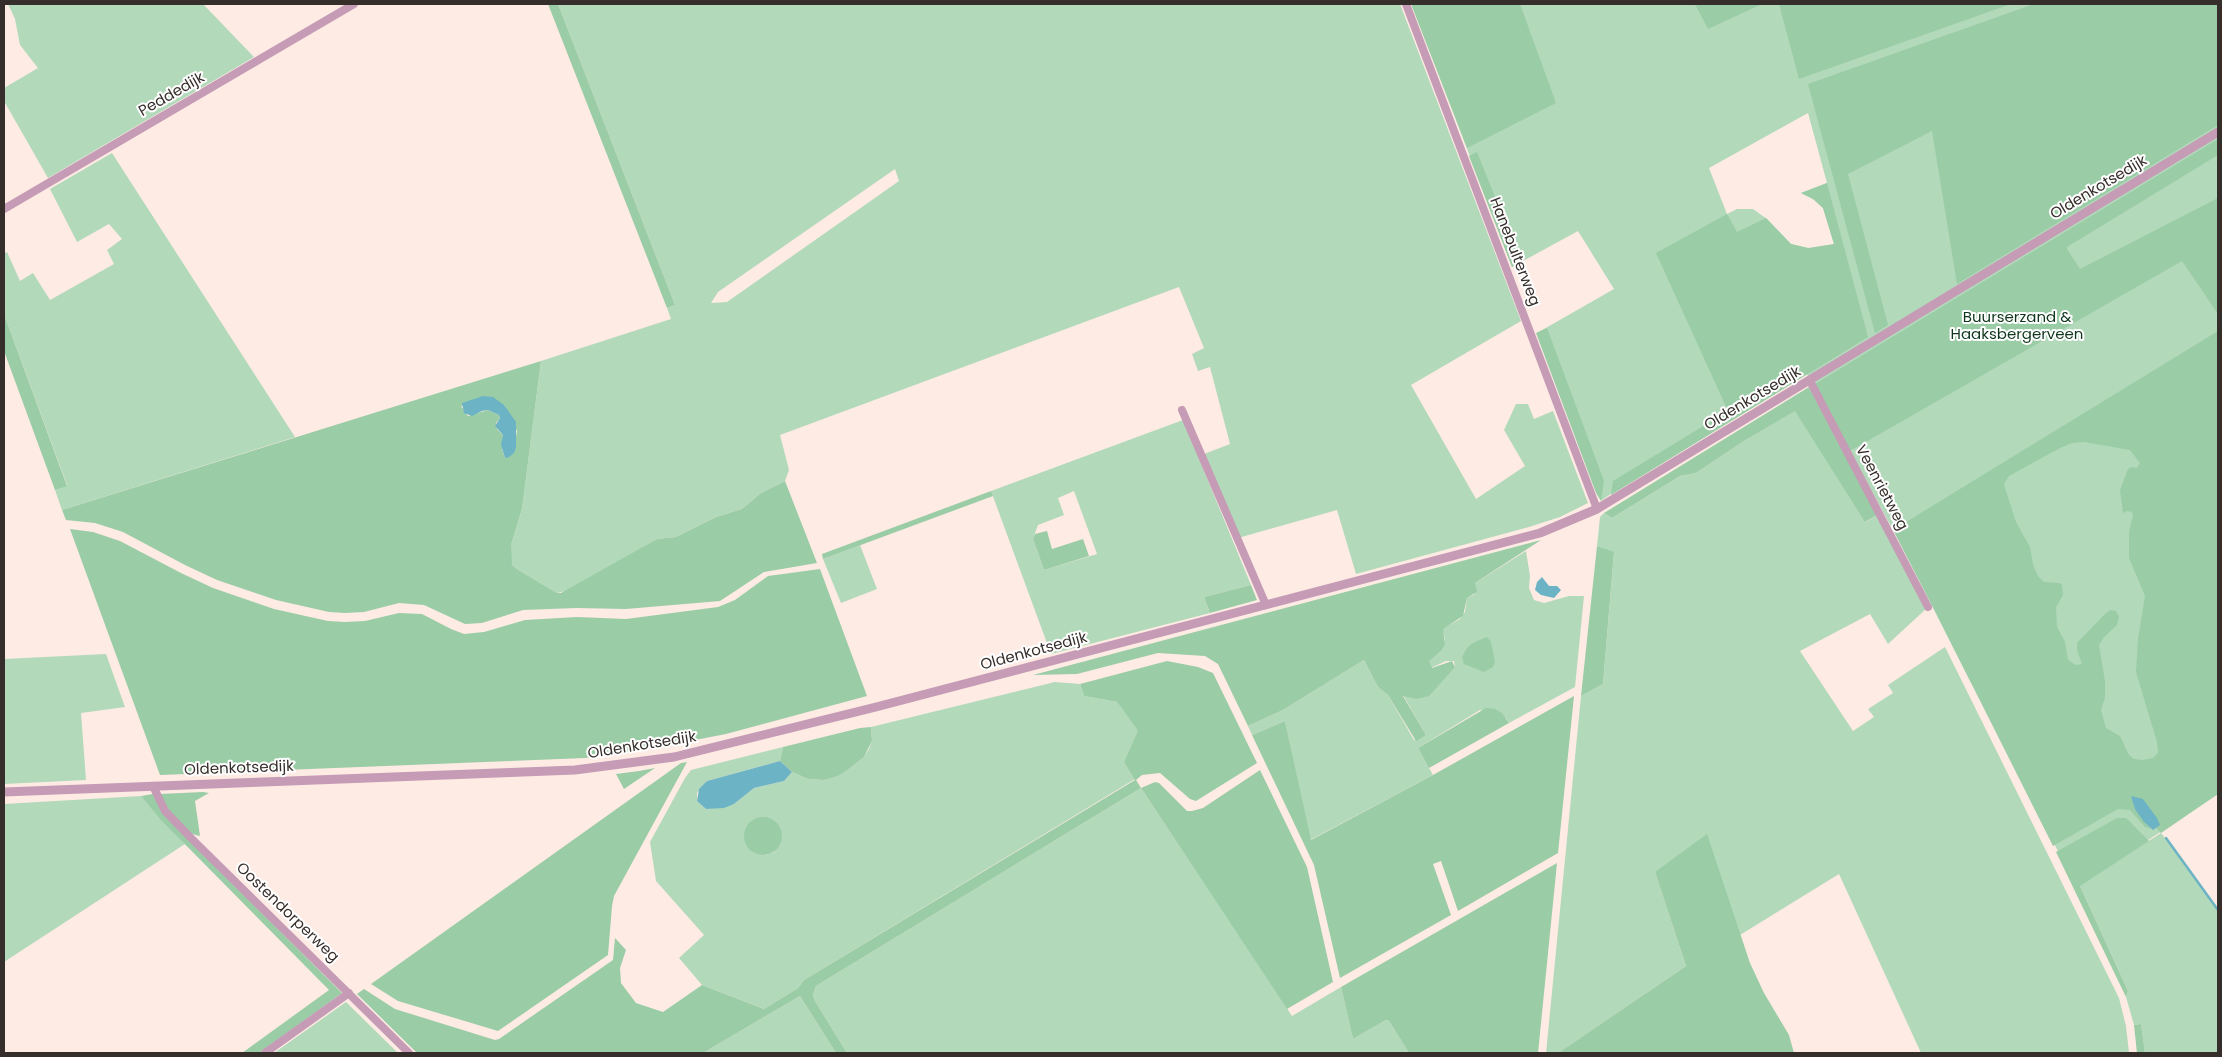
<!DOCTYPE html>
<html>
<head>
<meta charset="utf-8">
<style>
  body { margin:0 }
  #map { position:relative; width:2222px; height:1057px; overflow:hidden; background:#feebe4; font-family:Poppins,sans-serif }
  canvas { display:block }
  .frame { position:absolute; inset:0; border:5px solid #352e2b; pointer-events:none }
</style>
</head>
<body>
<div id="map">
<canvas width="2222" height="1057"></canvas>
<div class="frame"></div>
</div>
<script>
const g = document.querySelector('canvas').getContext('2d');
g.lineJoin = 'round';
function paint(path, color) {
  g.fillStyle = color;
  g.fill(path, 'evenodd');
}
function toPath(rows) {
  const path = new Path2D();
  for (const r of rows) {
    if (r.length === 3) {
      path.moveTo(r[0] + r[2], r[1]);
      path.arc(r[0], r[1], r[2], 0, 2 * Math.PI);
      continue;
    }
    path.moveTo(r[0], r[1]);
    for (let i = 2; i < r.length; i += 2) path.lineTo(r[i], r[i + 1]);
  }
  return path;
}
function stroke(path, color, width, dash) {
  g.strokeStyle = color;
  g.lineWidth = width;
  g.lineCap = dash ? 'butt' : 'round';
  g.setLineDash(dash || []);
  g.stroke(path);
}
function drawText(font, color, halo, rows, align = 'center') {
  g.font = font + ' Poppins,sans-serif';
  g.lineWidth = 4;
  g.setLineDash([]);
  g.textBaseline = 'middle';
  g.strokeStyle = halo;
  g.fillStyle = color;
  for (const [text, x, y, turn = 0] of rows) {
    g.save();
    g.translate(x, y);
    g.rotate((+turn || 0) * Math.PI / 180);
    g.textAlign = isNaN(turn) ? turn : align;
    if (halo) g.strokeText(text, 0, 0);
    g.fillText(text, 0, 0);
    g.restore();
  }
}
paint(toPath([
  [8,4,203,4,254,57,48,178,4,101,4,88,38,68,20,45,15,19],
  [558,4,1400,4,1521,321,1411,385,1476,499,1525,466,1504,430,1516,404,1528,404,1534,419,1553,411,1588,503,1560,517,1529,527,1356,574,1337,510,1238,538,1204,454,1230,444,1210,367,1198,371,1192,354,1204,348,1179,287,780,435,789,470,785,481,761,493,742,509,716,517,676,537,657,539,570,590,557,593,517,569,512,565,511,561,511,545,522,509,541,361,671,319,667,308,675,305],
  [895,169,899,181,727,302,711,303,718,292],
  [1412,4,2218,4,2218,794,2080,885,2161,833,2165,838,2218,910,2218,1053,2145,1053,2141,1024,2134,1025,2126,997,2128,991,2080,886,2077,888,1968,677,1899,541,1895,529,1893,530,1850,451,1853,449,1806,373,1612,493,1601,501,1601,497,1537,333,1614,289,1578,231,1512,267],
  [1808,113,1827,183,1801,193,1813,199,1823,208,1834,244,1819,248,1808,248,1791,244,1767,219,1753,209,1737,209,1727,214,1709,168],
  [112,153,295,437,62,510,55,490,67,485,4,314,4,253,7,252,20,281,33,273,50,300,114,264,107,250,122,239,109,224,77,242,50,189],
  [1796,410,1866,522,1877,515,1926,609,1888,644,1870,614,1800,651,1853,731,1874,717,1868,709,1893,693,1888,685,1945,647,2119,998,2126,1026,2129,1053,1921,1053,1839,874,1740,935,1723,885,1655,872,1686,966,1558,1053,1546,1053,1581,696,1603,684,1614,553,1597,546,1600,517,1604,513,1612,518,1680,476,1696,473,1744,441],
  [1183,420,1251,585,1204,597,1210,613,1051,654,991,491],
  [1074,491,1097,554,1044,570,1033,539,1038,525,1064,515,1058,498],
  [860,545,877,589,841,603,823,559],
  [1526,551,1530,576,1529,588,1534,600,1544,603,1569,596,1584,596,1575,687,1509,723,1506,718,1480,710,1418,748,1433,775,1310,840,1285,721,1252,735,1248,726,1283,710,1364,660,1378,687,1388,695,1414,740,1426,735,1403,695,1418,699,1455,667,1454,661,1446,661,1431,668,1428,660,1442,650,1445,639,1442,629,1460,619,1465,612,1467,598,1475,594,1475,583],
  [106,654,125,707,81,713,86,780,4,784,4,659],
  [1055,682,1080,684,1084,696,1117,702,1139,732,1124,762,1135,779,804,980,798,988,764,1009,702,985,679,958,704,935,656,881,650,842,685,778,691,770,783,747,780,761,707,781,697,793,697,801,706,809,734,804,754,788,784,781,792,772,808,779,824,780,845,772,864,757,869,749,872,741,871,727],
  [747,826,775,852,765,855,754,853,745,838],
  [1141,788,1292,1016,1341,987,1353,1039,1386,1020,1389,1021,1409,1053,847,1053,815,1001,813,995,816,986],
  [141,796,185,844,4,962,4,804],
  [800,996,836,1053,703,1053],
  [346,1002,398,1053,274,1053]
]), '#b3d9bb');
paint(toPath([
  [548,4,558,4,675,305,667,308],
  [1411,4,1520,4,1556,103,1467,148],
  [1695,4,1762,4,1708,29],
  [1779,4,2011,4,1799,79],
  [2034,4,2218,4,2218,125,1957,284,1932,131,1848,174,1888,325,1875,333,1808,84],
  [2218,139,2218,155,2067,247,2067,249,2080,269,2218,198,2218,314,2182,261,1850,451,1815,384],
  [1477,152,1521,262,1512,267,1469,156],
  [1827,183,1868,337,1611,495,1613,481,1728,411,1656,253,1727,214,1737,232,1766,218,1791,244,1808,248,1834,244,1823,208,1813,199,1801,193],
  [4,314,67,486,55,490,4,351],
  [1547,328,1604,481,1601,501,1596,493,1536,333],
  [2218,331,2218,794,2161,833,2156,828,2144,822,2151,829,2145,827,2130,810,2118,809,2053,846,1932,605,1893,530],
  [2084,442,2130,450,2140,463,2137,468,2131,467,2128,469,2120,490,2123,513,2127,511,2132,512,2133,515,2129,532,2129,558,2145,596,2138,639,2136,672,2157,742,2158,753,2153,758,2143,760,2134,759,2129,755,2120,736,2106,728,2101,710,2105,697,2105,681,2099,645,2104,637,2117,625,2119,617,2116,611,2110,610,2103,616,2077,643,2077,650,2082,664,2076,665,2068,660,2065,642,2057,627,2056,607,2063,595,2062,585,2059,583,2044,582,2038,576,2033,565,2030,547,2016,522,2005,488,2004,484,2009,476,2060,448,2072,443],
  [541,361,522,509,511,545,512,565,517,569,557,593,561,593,657,539,676,537,716,517,742,509,761,493,785,481,817,563,764,572,720,601,626,609,577,608,523,610,482,623,465,624,424,605,399,603,364,612,345,613,329,612,276,600,217,580,185,565,123,532,95,523,66,520,62,510],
  [504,405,517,431,515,442,516,448,505,458,502,449,503,435,497,429,496,423,500,418,499,415,488,410,468,416,461,406],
  [1809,387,1877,515,1865,522,1795,411,1744,441,1696,473,1680,476,1612,518,1604,513],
  [991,491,993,496,823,559,822,554],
  [70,529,93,532,120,541,181,573,213,588,274,609,328,621,345,622,365,621,399,613,422,614,451,629,464,634,484,632,525,620,577,617,626,619,718,607,735,600,768,576,820,569,867,696,726,734,648,749,585,758,160,775],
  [1047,531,1052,549,1083,539,1089,556,1044,570,1033,539,1035,534],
  [1541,540,1475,583,1477,592,1467,598,1463,616,1443,629,1445,644,1442,650,1429,661,1432,668,1452,661,1455,667,1429,696,1417,699,1403,696,1426,735,1416,741,1388,695,1378,687,1364,660,1283,710,1248,726,1218,664,1205,656,1158,653,1077,674,1033,675],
  [1597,546,1614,552,1603,684,1581,696],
  [1251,585,1257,600,1210,613,1204,597],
  [1487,637,1491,642,1495,662,1493,667,1484,672,1464,664,1462,657,1467,648,1473,643],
  [1167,661,1198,667,1213,673,1257,763,1196,801,1190,799,1160,773,1142,775,1136,780,1141,788,1155,782,1159,783,1187,811,1192,811,1203,808,1260,770,1307,867,1333,982,1287,1009,1141,788,816,986,813,995,815,1001,847,1053,836,1053,800,996,703,1053,417,1053,357,994,364,989,395,1009,495,1040,499,1039,613,960,615,938,626,950,620,968,621,983,636,1003,663,1012,702,985,764,1009,798,988,804,980,1135,780,1124,762,1138,731,1117,702,1084,696,1080,684],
  [1574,696,1558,853,1458,911,1441,861,1433,864,1451,915,1340,978,1314,865,1252,735,1285,721,1311,840,1433,775],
  [1486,708,1495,709,1502,713,1509,723,1429,768,1418,748],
  [871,727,872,741,864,757,845,772,837,776,824,780,808,779,792,772,780,761,783,747,860,728],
  [687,762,614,896,612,906,608,955,498,1031,398,1001,371,984,681,763],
  [655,768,624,789,616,774,639,771],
  [203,792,209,793,195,801,200,836,192,834,171,814,160,794],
  [153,794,167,818,342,993,259,1053,242,1053,329,990,161,820,141,796],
  [763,836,19],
  [2117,818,2126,818,2149,841,2080,886,2128,991,2126,997,2056,852],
  [1707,834,1750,963,1764,993,1789,1035,1794,1053,1558,1053,1686,966,1655,872],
  [1557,863,1538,1053,1409,1053,1389,1021,1386,1020,1353,1039,1341,987],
  [2141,1024,2145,1053,2137,1053,2134,1025]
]), '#9acca6');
paint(toPath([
  [483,396,493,397,504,405,516,422,516,448,514,453,509,457,505,458,501,445,503,435,495,426,500,418,499,415,488,410,482,411,472,416,464,413,462,403],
  [1542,577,1549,586,1557,586,1561,590,1554,598,1541,595,1535,590,1537,582],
  [780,761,792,772,784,781,754,788,734,804,724,808,706,809,697,801,699,789,707,781],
  [2131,796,2143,799,2157,818,2160,825,2153,830,2144,822,2135,809]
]), '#6cb4c5');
stroke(toPath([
  [2166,838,2218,910]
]), '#6cb4c5', 2.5);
stroke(toPath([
  [1406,4,1597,509],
  [4,209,354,4],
  [1810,381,1928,607],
  [1182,410,1266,605],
  [153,786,165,811,190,837,409,1053],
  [265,1053,349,993]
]), '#c59bb5', 8);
stroke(toPath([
  [4,792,575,770,674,757,876,707,1540,533,1597,509,2218,132]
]), '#c59bb5', 9);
drawText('15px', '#352e2b', '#fff', [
  ["Peddedijk",172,95,-30],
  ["Oldenkotsedijk",2099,188,-31],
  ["Hanebulterweg",1514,252,69],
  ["Oldenkotsedijk",1753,399,-31],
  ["Veenrietweg",1881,488,62],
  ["Oldenkotsedijk",1034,652,-15],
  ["Oldenkotsedijk",642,746,-9],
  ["Oldenkotsedijk",239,769,-2],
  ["Oostendorperweg",287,913,44]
]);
drawText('15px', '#10371d', '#fff', [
  ["Buurserzand &",2017,318],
  ["Haaksbergerveen",2017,335]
]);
</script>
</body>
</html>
